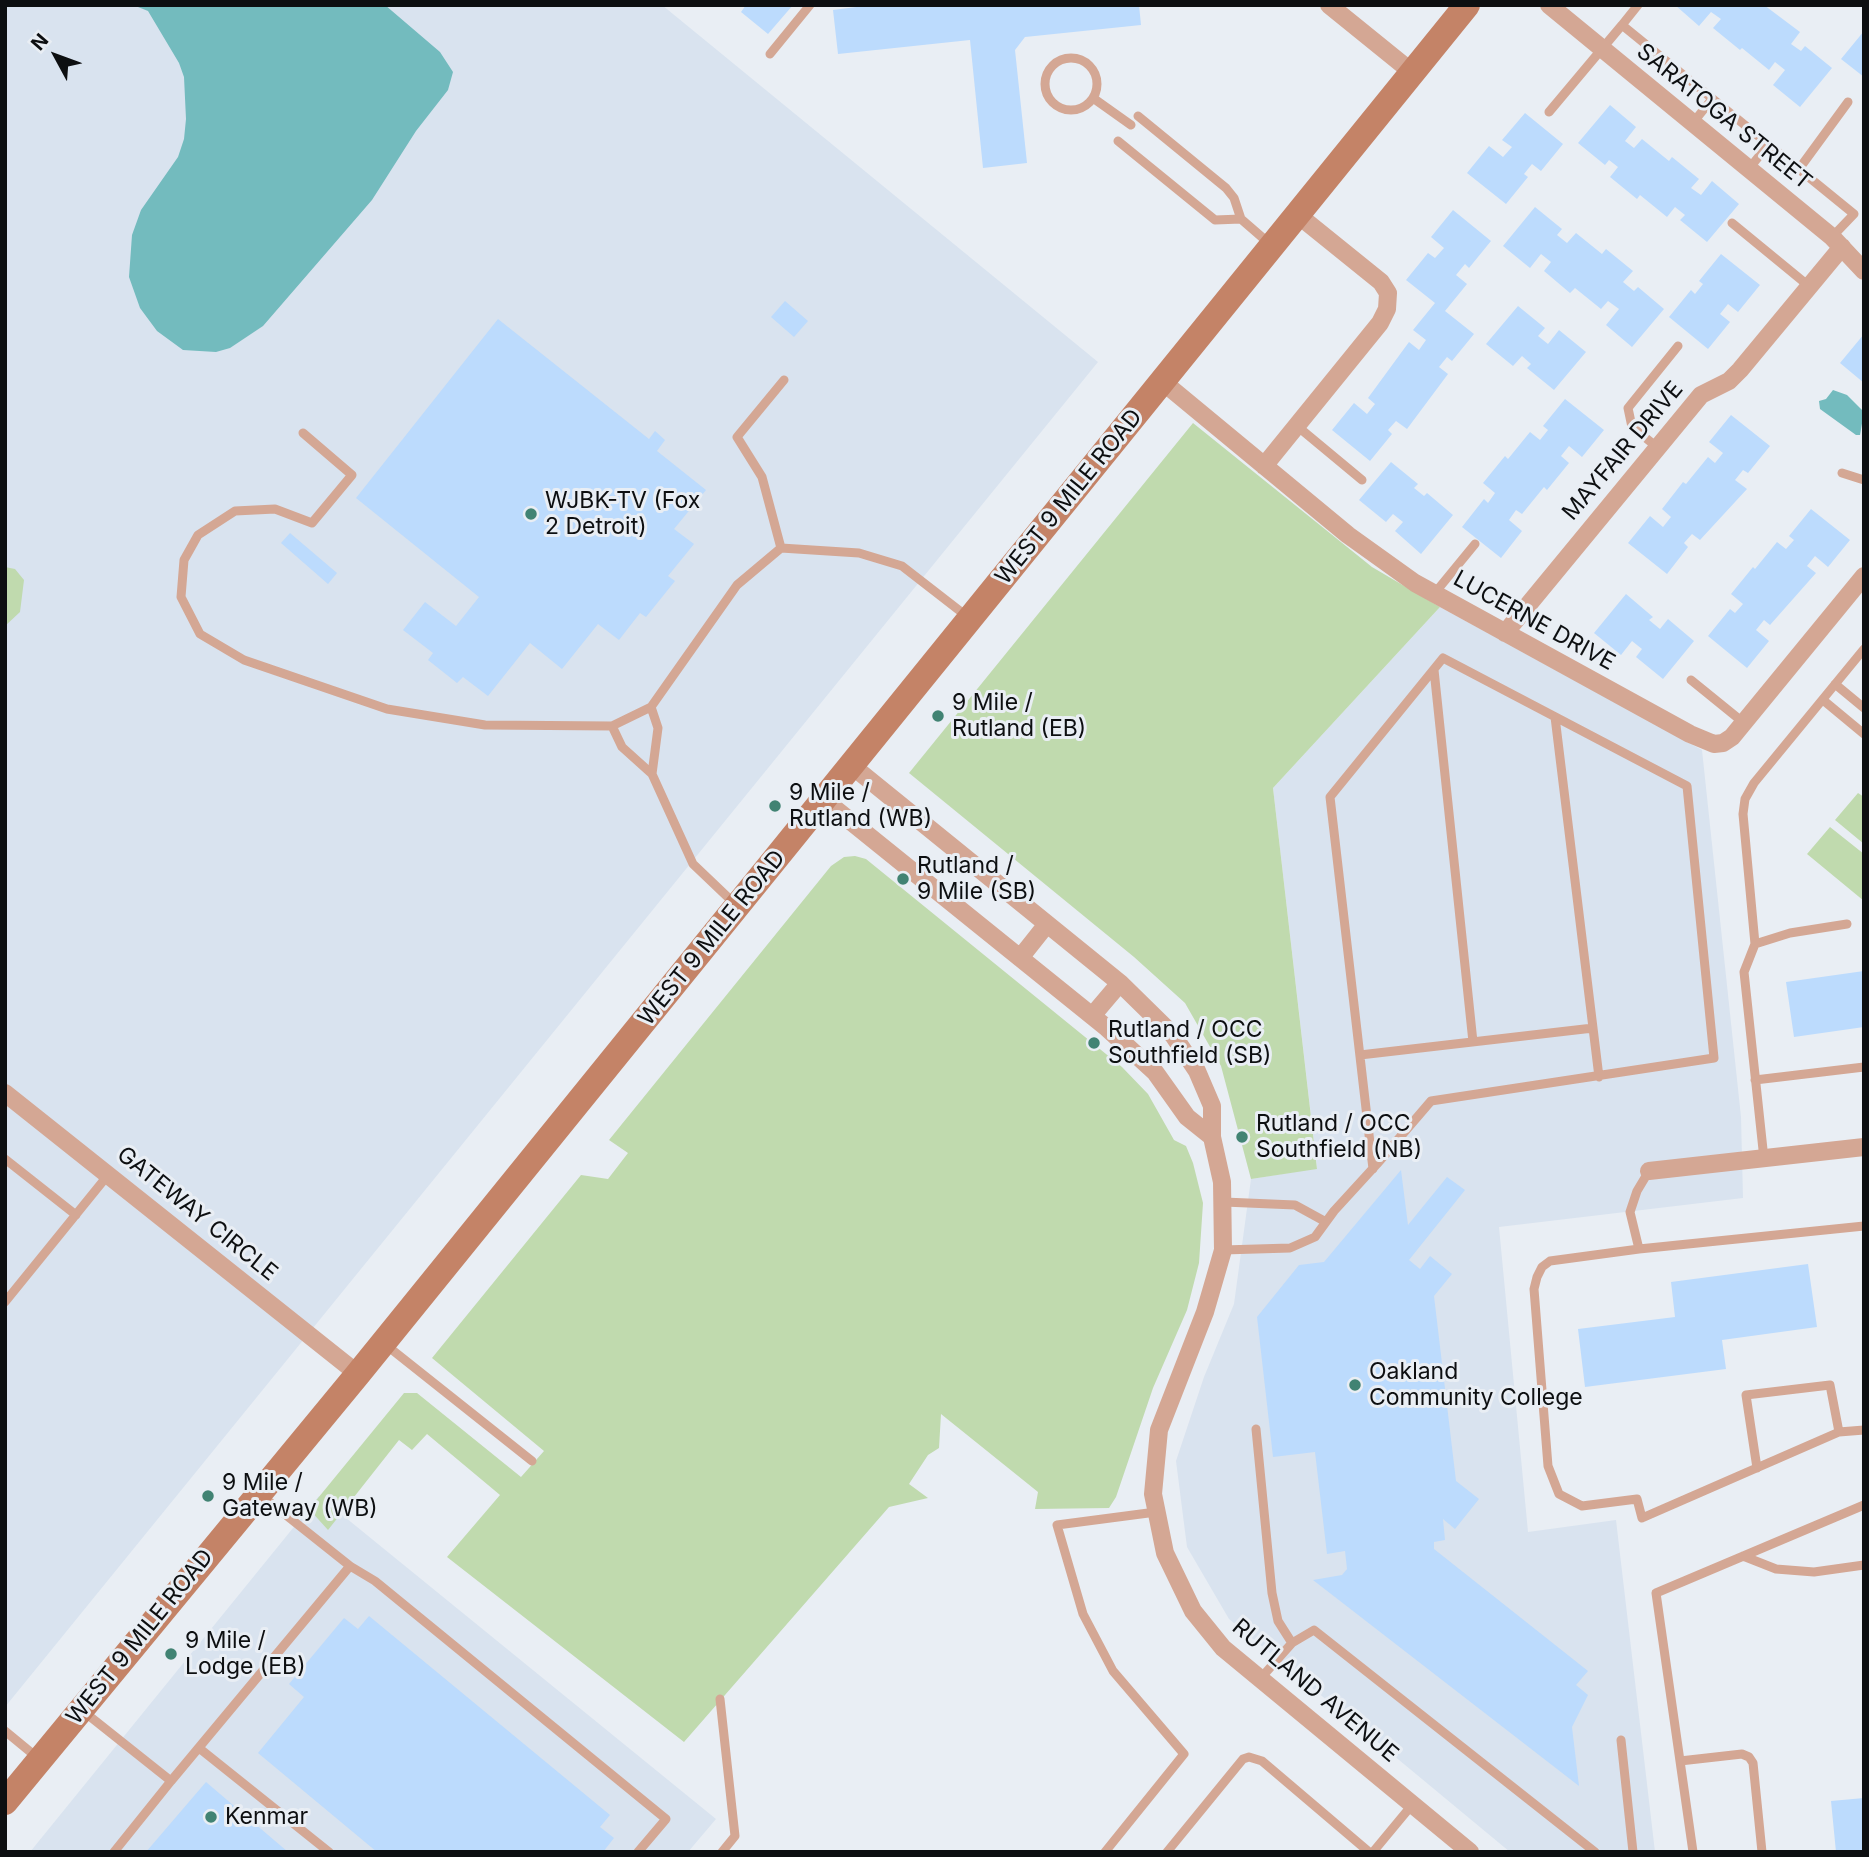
<!DOCTYPE html>
<html>
<head>
<meta charset="utf-8">
<style>
  body { margin:0 }
  #map { position:relative; width:1869px; height:1857px; overflow:hidden; background:#e9eef4; font-family:Inter,sans-serif }
  canvas { display:block }
  .frame { position:absolute; inset:0; border:7px solid #0d0f11; pointer-events:none }
  .north { position:absolute; left:21px; top:21px; width:70px; height:70px; -webkit-text-stroke:5px #e9eef4; paint-order:stroke; rotate:311deg; font-size:19px; font-weight:700; line-height:28px; text-align:center; color:#0d0f11 }
  .north::after { content:''; display:block; margin:auto; width:24px; height:32px; background:#0d0f11; clip-path:polygon(50% 0,100% 100%,50% 72%,0 100%) }
</style>
</head>
<body>
<div id="map">
<canvas width="1869" height="1857"></canvas>
<div class="frame"></div>
<div class="north">N</div>
</div>
<script>
const g = document.querySelector('canvas').getContext('2d');
g.lineJoin = 'round';
function paint(path, color) {
  g.fillStyle = color;
  g.fill(path, 'evenodd');
}
function toPath(rows) {
  const path = new Path2D();
  for (const r of rows) {
    if (r.length === 3) {
      path.moveTo(r[0] + r[2], r[1]);
      path.arc(r[0], r[1], r[2], 0, 2 * Math.PI);
      continue;
    }
    path.moveTo(r[0], r[1]);
    for (let i = 2; i < r.length; i += 2) path.lineTo(r[i], r[i + 1]);
  }
  return path;
}
function stroke(path, color, width, dash) {
  g.strokeStyle = color;
  g.lineWidth = width;
  g.lineCap = dash ? 'butt' : 'round';
  g.setLineDash(dash || []);
  g.stroke(path);
}
function drawText(font, color, halo, rows, align = 'center') {
  g.font = font + ' Inter,sans-serif';
  g.lineWidth = 6;
  g.setLineDash([]);
  g.textBaseline = 'middle';
  g.strokeStyle = halo;
  g.fillStyle = color;
  for (const [text, x, y, turn = 0] of rows) {
    g.save();
    g.translate(x, y);
    g.rotate((+turn || 0) * Math.PI / 180);
    g.textAlign = isNaN(turn) ? turn : align;
    if (halo) g.strokeText(text, 0, 0);
    g.fillText(text, 0, 0);
    g.restore();
  }
}
paint(toPath([
  [5,5,662,5,1098,362,5,1707],
  [1440,607,1702,750,1741,1117,1743,1198,1499,1227,1528,1532,1616,1520,1655,1852,1510,1852,1229,1619,1187,1547,1176,1461,1204,1377,1234,1304,1251,1179,1317,1168,1273,788],
  [319,1496,716,1819,688,1852,30,1852]
]), '#d9e3ef');
paint(toPath([
  [1193,423,1372,567,1440,607,1273,788,1317,1169,1251,1179,1221,1066,1185,1003,1134,957,909,773],
  [5,567,15,569,24,580,20,612,5,626],
  [1858,793,1864,797,1864,844,1835,820],
  [1830,827,1864,854,1864,901,1807,854],
  [855,856,866,859,1122,1067,1148,1094,1174,1140,1186,1146,1193,1163,1203,1203,1199,1263,1187,1310,1153,1388,1116,1497,1109,1508,1035,1509,1038,1492,941,1414,939,1448,928,1455,909,1484,928,1498,889,1507,684,1742,447,1557,500,1495,427,1434,412,1450,399,1440,328,1530,309,1509,404,1393,417,1393,521,1477,544,1451,432,1358,581,1175,608,1179,628,1153,609,1140,831,866,844,857]
]), '#c0daae');
paint(toPath([
  [133,5,385,5,440,52,453,72,448,90,416,131,372,200,263,326,230,348,216,352,183,350,157,331,140,308,129,277,132,235,141,210,178,157,184,139,186,119,184,77,179,63,148,11],
  [1833,390,1847,395,1864,412,1860,435,1856,435,1820,409,1819,401,1826,399]
]), '#73bbbe');
paint(toPath([
  [746,5,793,5,768,34,741,12],
  [872,5,1139,5,1141,25,1025,37,1015,50,1027,163,983,168,970,40,838,54,833,10],
  [1675,5,1764,5,1800,32,1791,44,1801,51,1805,46,1832,68,1800,107,1773,85,1785,70,1775,62,1769,70,1742,48,1740,50,1713,28,1721,19,1711,12,1699,26],
  [1864,31,1864,77,1841,59],
  [1610,105,1636,127,1625,141,1634,148,1642,139,1669,161,1672,157,1699,179,1691,188,1701,195,1712,181,1739,204,1707,242,1680,220,1685,215,1675,207,1667,217,1640,195,1637,199,1610,177,1618,167,1609,160,1605,165,1578,143],
  [1525,113,1563,144,1541,171,1532,164,1524,174,1528,177,1506,204,1467,173,1489,146,1503,157,1512,147,1502,140],
  [1535,207,1562,229,1557,235,1567,243,1576,233,1602,254,1606,249,1633,271,1623,282,1634,291,1638,287,1664,309,1632,347,1606,325,1619,309,1608,301,1601,309,1575,288,1570,293,1544,271,1551,262,1541,254,1530,268,1503,246],
  [1453,210,1491,241,1469,268,1465,264,1456,275,1467,284,1445,311,1474,334,1452,361,1447,357,1439,367,1448,374,1407,429,1396,421,1388,430,1392,434,1370,461,1332,430,1354,403,1367,414,1375,404,1368,398,1409,342,1419,350,1426,340,1413,330,1435,303,1406,280,1428,253,1435,258,1444,248,1431,237],
  [1721,254,1760,285,1738,312,1728,304,1720,314,1730,322,1708,349,1669,317,1691,290,1695,294,1703,284,1699,281],
  [785,301,808,321,794,337,771,317],
  [1518,306,1545,328,1538,336,1548,344,1559,330,1586,352,1554,390,1527,368,1531,364,1522,356,1513,366,1486,344],
  [498,319,649,439,655,431,665,440,657,451,706,490,674,529,694,544,668,576,675,581,646,617,640,613,619,640,598,624,562,669,530,643,488,696,463,677,457,683,428,660,433,653,403,630,425,602,456,626,479,597,356,498],
  [1864,334,1864,383,1840,363],
  [1565,399,1604,430,1582,457,1569,446,1561,456,1569,463,1547,490,1544,487,1522,514,1516,510,1509,520,1522,531,1501,558,1462,527,1484,499,1488,503,1495,493,1483,483,1505,456,1508,459,1530,432,1540,440,1548,430,1543,426],
  [1731,415,1770,446,1748,473,1743,470,1735,480,1747,489,1700,540,1692,534,1684,543,1688,547,1667,574,1628,543,1650,516,1663,527,1671,517,1662,509,1683,482,1686,484,1708,457,1715,463,1723,453,1709,442],
  [1391,462,1418,484,1414,488,1424,496,1427,493,1453,515,1421,554,1395,531,1403,522,1393,514,1386,522,1359,500],
  [1811,509,1850,540,1828,567,1815,556,1807,566,1816,573,1770,625,1764,620,1756,630,1769,641,1747,668,1708,636,1730,609,1735,613,1743,604,1731,594,1753,567,1755,569,1777,542,1786,549,1794,540,1789,536],
  [290,533,337,573,328,584,281,543],
  [1626,594,1653,617,1649,620,1660,629,1668,619,1694,641,1663,679,1636,657,1642,649,1632,641,1621,655,1594,633],
  [1864,971,1864,1027,1794,1037,1786,982],
  [1401,1170,1408,1225,1447,1177,1465,1190,1409,1260,1420,1269,1430,1256,1452,1274,1434,1296,1456,1481,1479,1499,1455,1529,1443,1519,1445,1540,1434,1542,1434,1549,1588,1671,1576,1685,1588,1695,1572,1727,1579,1786,1313,1580,1342,1575,1347,1569,1345,1551,1327,1554,1315,1452,1273,1457,1257,1317,1299,1265,1324,1262],
  [1808,1264,1817,1327,1722,1340,1726,1369,1585,1387,1578,1329,1675,1317,1671,1282],
  [369,1616,610,1815,600,1827,614,1838,603,1852,377,1852,258,1753,304,1697,289,1684,344,1618,358,1629],
  [206,1782,288,1852,146,1852],
  [1864,1798,1864,1852,1836,1852,1831,1801]
]), '#bcdbfd');
stroke(toPath([
  [1622,25,1638,5],
  [770,54,810,5],
  [1071,84,26],
  [1093,98,1131,125],
  [1549,112,1622,25,1854,214,1832,237],
  [1138,116,1226,188,1234,198,1241,219,1271,245],
  [1692,124,1712,99],
  [1118,141,1215,220,1241,219],
  [1799,169,1848,102],
  [1748,170,1768,145],
  [1732,223,1810,287],
  [1297,426,1362,480],
  [303,433,352,475,312,523,275,509,235,511,198,535,184,560,181,597,200,634,244,660,387,709,485,725,612,726,651,707,737,585,781,548,859,553,902,566,969,618],
  [1657,447,1632,427,1628,408,1678,346],
  [1842,473,1864,480],
  [781,548,762,477,737,437,784,380],
  [1434,594,1475,544],
  [1434,670,1473,1042],
  [1691,680,1744,723],
  [1835,684,1864,708],
  [1823,700,1864,734],
  [651,707,658,728,652,774],
  [1555,717,1599,1077],
  [612,726,622,747,652,774,693,864,736,905],
  [1755,944,1790,933,1847,924],
  [1360,1055,1593,1028],
  [1755,1080,1864,1067],
  [5,1159,76,1215],
  [1764,1159,1744,972,1755,944,1743,814,1745,799,1754,783,1864,649],
  [1649,1171,1637,1191,1630,1212,1639,1249,1550,1261,1542,1267,1537,1277,1534,1289,1548,1466,1559,1494,1582,1506,1637,1499,1642,1518,1839,1432,1864,1430],
  [1224,1202,1295,1205,1326,1222],
  [1639,1249,1864,1226],
  [1223,1250,1290,1248,1315,1237,1334,1211,1377,1164,1431,1101,1714,1058,1687,786,1443,658,1330,797,1373,1169],
  [5,1302,108,1175],
  [386,1345,532,1461],
  [1256,1429,1272,1593,1278,1621,1292,1643],
  [1757,1468,1746,1395,1830,1385,1839,1432],
  [262,1496,350,1566,375,1581,666,1819,638,1852],
  [1743,1556,1776,1569,1814,1572,1864,1565],
  [1260,1679,1292,1643,1314,1630,1595,1852],
  [720,1699,735,1836,722,1852],
  [83,1711,171,1781,350,1566],
  [5,1731,39,1759],
  [1621,1740,1633,1852],
  [199,1748,329,1852],
  [1680,1761,1742,1754,1749,1757,1753,1763,1762,1852],
  [114,1852,171,1781],
  [1105,1852,1184,1754,1113,1671,1083,1614,1057,1525,1156,1512],
  [1167,1852,1243,1759,1249,1757,1262,1761,1369,1852],
  [1373,1852,1412,1805],
  [1693,1852,1656,1593,1864,1505]
]), '#d4a794', 9);
stroke(toPath([
  [1329,5,1413,73],
  [1549,5,1832,237,1864,271],
  [1163,382,1348,535,1415,583,1690,734,1714,744,1723,743,1732,737,1864,576],
  [1264,466,1380,323,1387,309,1388,293,1381,282,1298,215],
  [1505,633,1701,395,1729,381,1740,370,1842,247],
  [851,765,1120,983,1173,1035,1197,1071,1212,1106,1212,1137,1222,1182,1223,1250,1205,1312,1159,1430,1153,1494,1165,1553,1193,1611,1223,1648,1470,1852],
  [823,799,1107,1028,1155,1072,1187,1117,1212,1137],
  [1020,958,1047,924],
  [1092,1016,1120,983],
  [5,1093,358,1374],
  [1649,1171,1864,1147]
]), '#d4a794', 18);
stroke(toPath([
  [5,1802,358,1374,1467,5]
]), '#c48367', 26);
for (const [x, y, r, color] of [
  [531,514,7,"#418373"],
  [938,716,7,"#418373"],
  [775,806,7,"#418373"],
  [903,879,7,"#418373"],
  [1094,1043,7,"#418373"],
  [1242,1137,7,"#418373"],
  [1355,1385,7,"#418373"],
  [208,1496,7,"#418373"],
  [171,1654,7,"#418373"],
  [211,1817,7,"#418373"]
]) {
  const dot = new Path2D();
  dot.arc(x, y, r, 0, 2 * Math.PI);
  g.fillStyle = color;
  g.fill(dot);
  stroke(dot, '#e9eef4', 2.5);
}
drawText('23px', '#0d0f11', '#e9eef4', [
  ["SARATOGA STREET",1724,117,39],
  ["MAYFAIR DRIVE",1623,451,-50],
  ["WEST 9 MILE ROAD",1069,497,-51],
  ["LUCERNE DRIVE",1534,621,29],
  ["WEST 9 MILE ROAD",712,938,-51],
  ["GATEWAY CIRCLE",197,1214,39],
  ["WEST 9 MILE ROAD",140,1637,-51],
  ["RUTLAND AVENUE",1315,1691,40]
]);
drawText('23px', '#0d0f11', '#e9eef4', [
  ["WJBK-TV (Fox",545,501],
  ["2 Detroit)",545,527],
  ["9 Mile /",952,703],
  ["Rutland (EB)",952,729],
  ["9 Mile /",789,793],
  ["Rutland (WB)",789,819],
  ["Rutland /",917,866],
  ["9 Mile (SB)",917,892],
  ["Rutland / OCC",1108,1030],
  ["Southfield (SB)",1108,1056],
  ["Rutland / OCC",1256,1124],
  ["Southfield (NB)",1256,1150],
  ["Oakland",1369,1372],
  ["Community College",1369,1398],
  ["9 Mile /",222,1483],
  ["Gateway (WB)",222,1509],
  ["9 Mile /",185,1641],
  ["Lodge (EB)",185,1667],
  ["Kenmar",225,1817]
], 'left');
</script>
</body>
</html>
